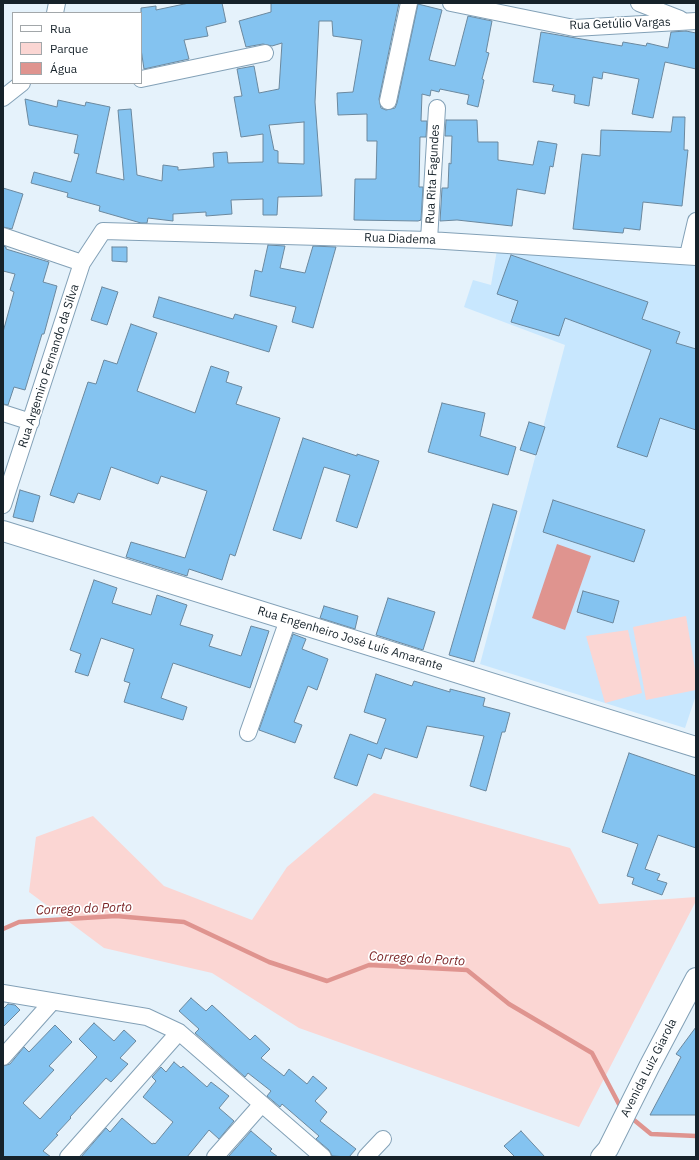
<!DOCTYPE html>
<html>
<head>
<meta charset="utf-8">
<style>
  body { margin:0 }
  #map { position:relative; width:699px; height:1160px; overflow:hidden; background:#e5f2fb; font-family:"IBM Plex Sans",sans-serif }
  canvas { display:block }
  .frame { position:absolute; inset:0; border:4px solid #16222a; pointer-events:none }
  .legend { position:absolute; left:12px; top:12px; width:130px; height:72px; box-sizing:border-box; background:#fff; border:1px solid #a2a7aa; margin:0; padding:5px 7px; list-style:none; font-size:12px; color:#16222a }
  .legend li { display:flex; align-items:center; gap:8px; height:20px }
  .legend b { width:20px; border:1px solid #a2a7aa }
</style>
</head>
<body>
<div id="map">
<canvas width="699" height="1160"></canvas>
<div class="frame"></div>
<ul class="legend">
<li><b style="height:5px;background:#fff"></b>Rua</li>
<li><b style="height:11px;background:#fbd6d3"></b>Parque</li>
<li><b style="height:11px;background:#df948f"></b>Água</li>
</ul>
</div>
<script>
const g = document.querySelector('canvas').getContext('2d');
g.lineJoin = 'round';
function paint(path, color) {
  g.fillStyle = color;
  g.fill(path, 'evenodd');
}
function toPath(rows) {
  const path = new Path2D();
  for (const r of rows) {
    path.moveTo(r[0], r[1]);
    for (let i = 2; i < r.length; i += 2) path.lineTo(r[i], r[i + 1]);
  }
  return path;
}
function stroke(path, color, width, dash) {
  g.strokeStyle = color;
  g.lineWidth = width;
  g.lineCap = dash ? 'butt' : 'round';
  g.setLineDash(dash || []);
  g.stroke(path);
}
function drawText(font, color, halo, rows, align = 'center') {
  g.font = font + ' "IBM Plex Sans",sans-serif';
  g.lineWidth = 3.5;
  g.setLineDash([]);
  g.textBaseline = 'middle';
  g.strokeStyle = halo;
  g.fillStyle = color;
  for (const [text, x, y, turn = 0] of rows) {
    g.save();
    g.translate(x, y);
    g.rotate((+turn || 0) * Math.PI / 180);
    g.textAlign = isNaN(turn) ? turn : align;
    if (halo) g.strokeText(text, 0, 0);
    g.fillText(text, 0, 0);
    g.restore();
  }
}
paint(toPath([
  [497,250,696,266,696,695,685,728,480,664,565,345,464,307,473,280,491,285]
]), '#c8e7fe');
paint(toPath([
  [686,616,696,675,696,690,646,700,633,627],
  [628,630,642,693,605,703,586,636],
  [374,793,570,848,599,904,696,897,696,901,579,1127,299,1028,212,973,104,948,29,892,36,837,93,816,164,886,252,920,287,867]
]), '#fbd6d3');
paint(toPath([
  [557,544,591,556,565,630,532,618]
]), '#df948f');
stroke(toPath([
  [3,929,19,922,116,916,184,922,269,962,327,981,369,965,467,970,509,1004,592,1053,621,1108],
  [634,1120,651,1134,696,1136]
]), '#df948f', 4.5);
const building = toPath([
  [189,3,222,3,226,22,206,27,208,36,184,40,189,59,144,69,141,49,141,8,156,6,156,10,189,3],
  [271,3,399,3,379,99,381,108,386,110,395,108,397,103,418,4,442,10,429,60,455,66,468,16,492,21,486,52,489,53,482,79,484,80,478,107,467,104,469,95,440,89,439,92,431,90,430,96,422,94,421,121,427,121,426,137,420,137,419,187,423,187,421,220,418,221,354,220,355,179,376,179,377,141,367,141,367,114,338,115,337,93,353,92,362,40,333,36,332,21,319,21,315,102,322,196,278,197,277,215,263,215,263,199,231,200,232,214,206,216,206,212,173,214,173,221,148,218,147,223,141,223,99,211,100,206,67,197,68,193,31,183,34,172,71,182,79,154,74,153,78,135,29,125,25,99,57,107,58,100,85,106,86,102,110,107,96,173,124,180,118,110,131,109,137,175,162,181,163,165,178,167,178,170,214,167,213,153,227,152,228,163,263,162,263,134,241,137,234,97,242,96,237,69,254,66,259,93,279,89,282,43,272,46,263,44,246,47,239,21,271,12,271,3],
  [304,122,304,164,278,163,278,151,274,150,269,125,304,122],
  [686,31,696,33,696,69,665,62,653,118,632,114,639,79,603,72,602,79,593,77,589,106,574,103,575,95,552,91,554,85,533,82,541,32,622,46,623,42,646,46,647,43,668,48,671,32,686,31],
  [673,117,685,117,684,150,688,150,682,206,643,202,640,230,624,228,623,233,573,229,582,154,600,156,601,130,671,132,673,117],
  [446,120,477,120,478,142,498,142,498,160,533,165,538,141,557,144,553,167,550,166,545,194,517,189,512,226,457,220,440,221,442,188,448,188,449,163,451,164,452,136,445,136,446,120],
  [3,188,23,194,12,229,3,227,3,188],
  [268,245,285,246,280,268,305,273,313,246,336,247,313,328,292,322,296,307,250,296,255,270,262,272,268,245],
  [3,246,6,247,6,249,49,262,43,282,57,286,44,334,42,334,25,390,14,387,8,405,3,404,3,332,14,292,10,290,15,274,3,271,3,246],
  [112,247,127,247,127,262,112,261,112,247],
  [511,255,648,302,642,319,680,332,676,343,696,349,696,430,660,418,647,457,617,447,651,350,565,318,559,336,511,322,518,301,497,294,511,255],
  [102,287,118,292,107,325,91,320,102,287],
  [159,297,233,319,235,314,277,326,269,352,153,317,159,297],
  [131,324,157,333,137,391,195,413,211,366,229,372,226,382,242,387,236,404,280,418,235,556,230,554,222,580,189,569,187,576,126,557,131,542,185,558,207,491,161,476,158,484,111,467,100,500,78,493,74,503,50,495,88,382,96,384,104,360,117,364,131,324],
  [442,403,485,413,480,436,516,447,508,475,428,452,442,403],
  [529,422,545,427,536,455,520,450,529,422],
  [303,438,357,456,357,454,379,461,357,528,336,521,350,475,324,467,301,539,273,530,303,438],
  [20,490,40,496,33,522,13,517,20,490],
  [553,500,645,530,634,562,543,532,553,500],
  [493,504,517,511,474,662,449,655,493,504],
  [94,580,117,588,112,603,151,615,157,595,187,605,180,625,213,635,209,646,241,656,251,626,269,631,250,688,173,663,161,698,187,707,183,720,124,702,130,683,124,681,134,649,101,638,88,676,75,672,81,654,70,650,94,580],
  [583,591,619,601,613,623,577,612,583,591],
  [388,598,435,612,423,650,376,635,388,598],
  [324,606,358,616,355,629,320,618,324,606],
  [293,634,306,639,302,649,328,659,317,690,308,686,294,722,302,725,295,743,259,730,293,634],
  [376,674,412,686,414,681,450,692,450,689,485,698,483,706,510,713,505,732,502,732,486,791,470,786,484,736,427,726,417,758,385,748,381,759,368,754,357,786,334,778,350,734,377,744,386,719,364,712,376,674],
  [629,753,696,776,696,848,658,835,645,869,660,874,657,880,667,883,662,895,632,884,634,878,627,876,638,844,602,832,629,753],
  [191,998,206,1011,212,1005,250,1040,255,1035,270,1049,261,1058,284,1076,289,1069,307,1084,313,1076,327,1088,315,1101,327,1112,320,1121,356,1149,349,1157,332,1156,329,1150,316,1139,319,1136,282,1104,280,1107,267,1096,271,1091,248,1073,245,1077,195,1033,199,1029,179,1011,191,998],
  [8,1004,15,1005,20,1010,3,1027,3,1009,8,1004],
  [94,1023,114,1041,124,1030,136,1041,120,1058,128,1064,111,1082,106,1078,70,1117,71,1118,56,1134,58,1135,43,1151,51,1157,3,1157,3,1066,10,1064,24,1047,29,1052,55,1025,72,1042,49,1066,54,1070,23,1103,40,1119,97,1057,79,1039,94,1023],
  [696,1027,696,1115,650,1115,681,1057,676,1054,696,1027],
  [174,1062,181,1068,183,1066,207,1087,211,1082,229,1096,219,1108,234,1121,219,1139,209,1130,187,1157,81,1157,106,1128,110,1132,122,1118,152,1144,154,1143,155,1144,173,1122,143,1097,156,1081,152,1077,161,1067,166,1072,174,1062],
  [251,1131,272,1149,270,1151,278,1157,228,1157,251,1131],
  [521,1131,545,1157,515,1157,504,1146,521,1131]
]);
paint(building, '#84c3f0');
stroke(building, '#6b889e', 1);
const minor = toPath([
  [451,3,574,28,696,21],
  [639,3,680,19],
  [55,13,57,3],
  [141,79,265,53],
  [3,98,22,83],
  [388,101,409,3],
  [3,236,82,263],
  [429,240,437,108],
  [688,255,696,221],
  [3,413,31,422],
  [3,505,82,263,103,231,429,240,696,257],
  [248,733,288,620],
  [3,993,147,1017,179,1032,323,1157],
  [3,1057,52,1002],
  [68,1157,179,1032],
  [215,1157,261,1105],
  [366,1157,383,1139]
]);
const tertiary = toPath([
  [3,531,696,747],
  [601,1157,608,1149,649,1067,696,978]
]);
stroke(minor, '#83a1b7', 18);
stroke(tertiary, '#83a1b7', 22);
stroke(minor, '#fff', 16);
stroke(tertiary, '#fff', 20);
drawText('12px', '#16222a', '#fff', [
  ["Rua Getúlio Vargas",620,24,-2],
  ["Rua Rita Fagundes",433,174,-87],
  ["Rua Diadema",400,239,2],
  ["Rua Argemiro Fernando da Silva",49,366,-72],
  ["Rua Engenheiro José Luís Amarante",350,639,17],
  ["Avenida Luiz Giarola",649,1068,-63]
]);
drawText('italic 13px', '#7b2425', '#fff', [
  ["Corrego do Porto",84,909,-2],
  ["Corrego do Porto",417,959,3]
]);
</script>
</body>
</html>
